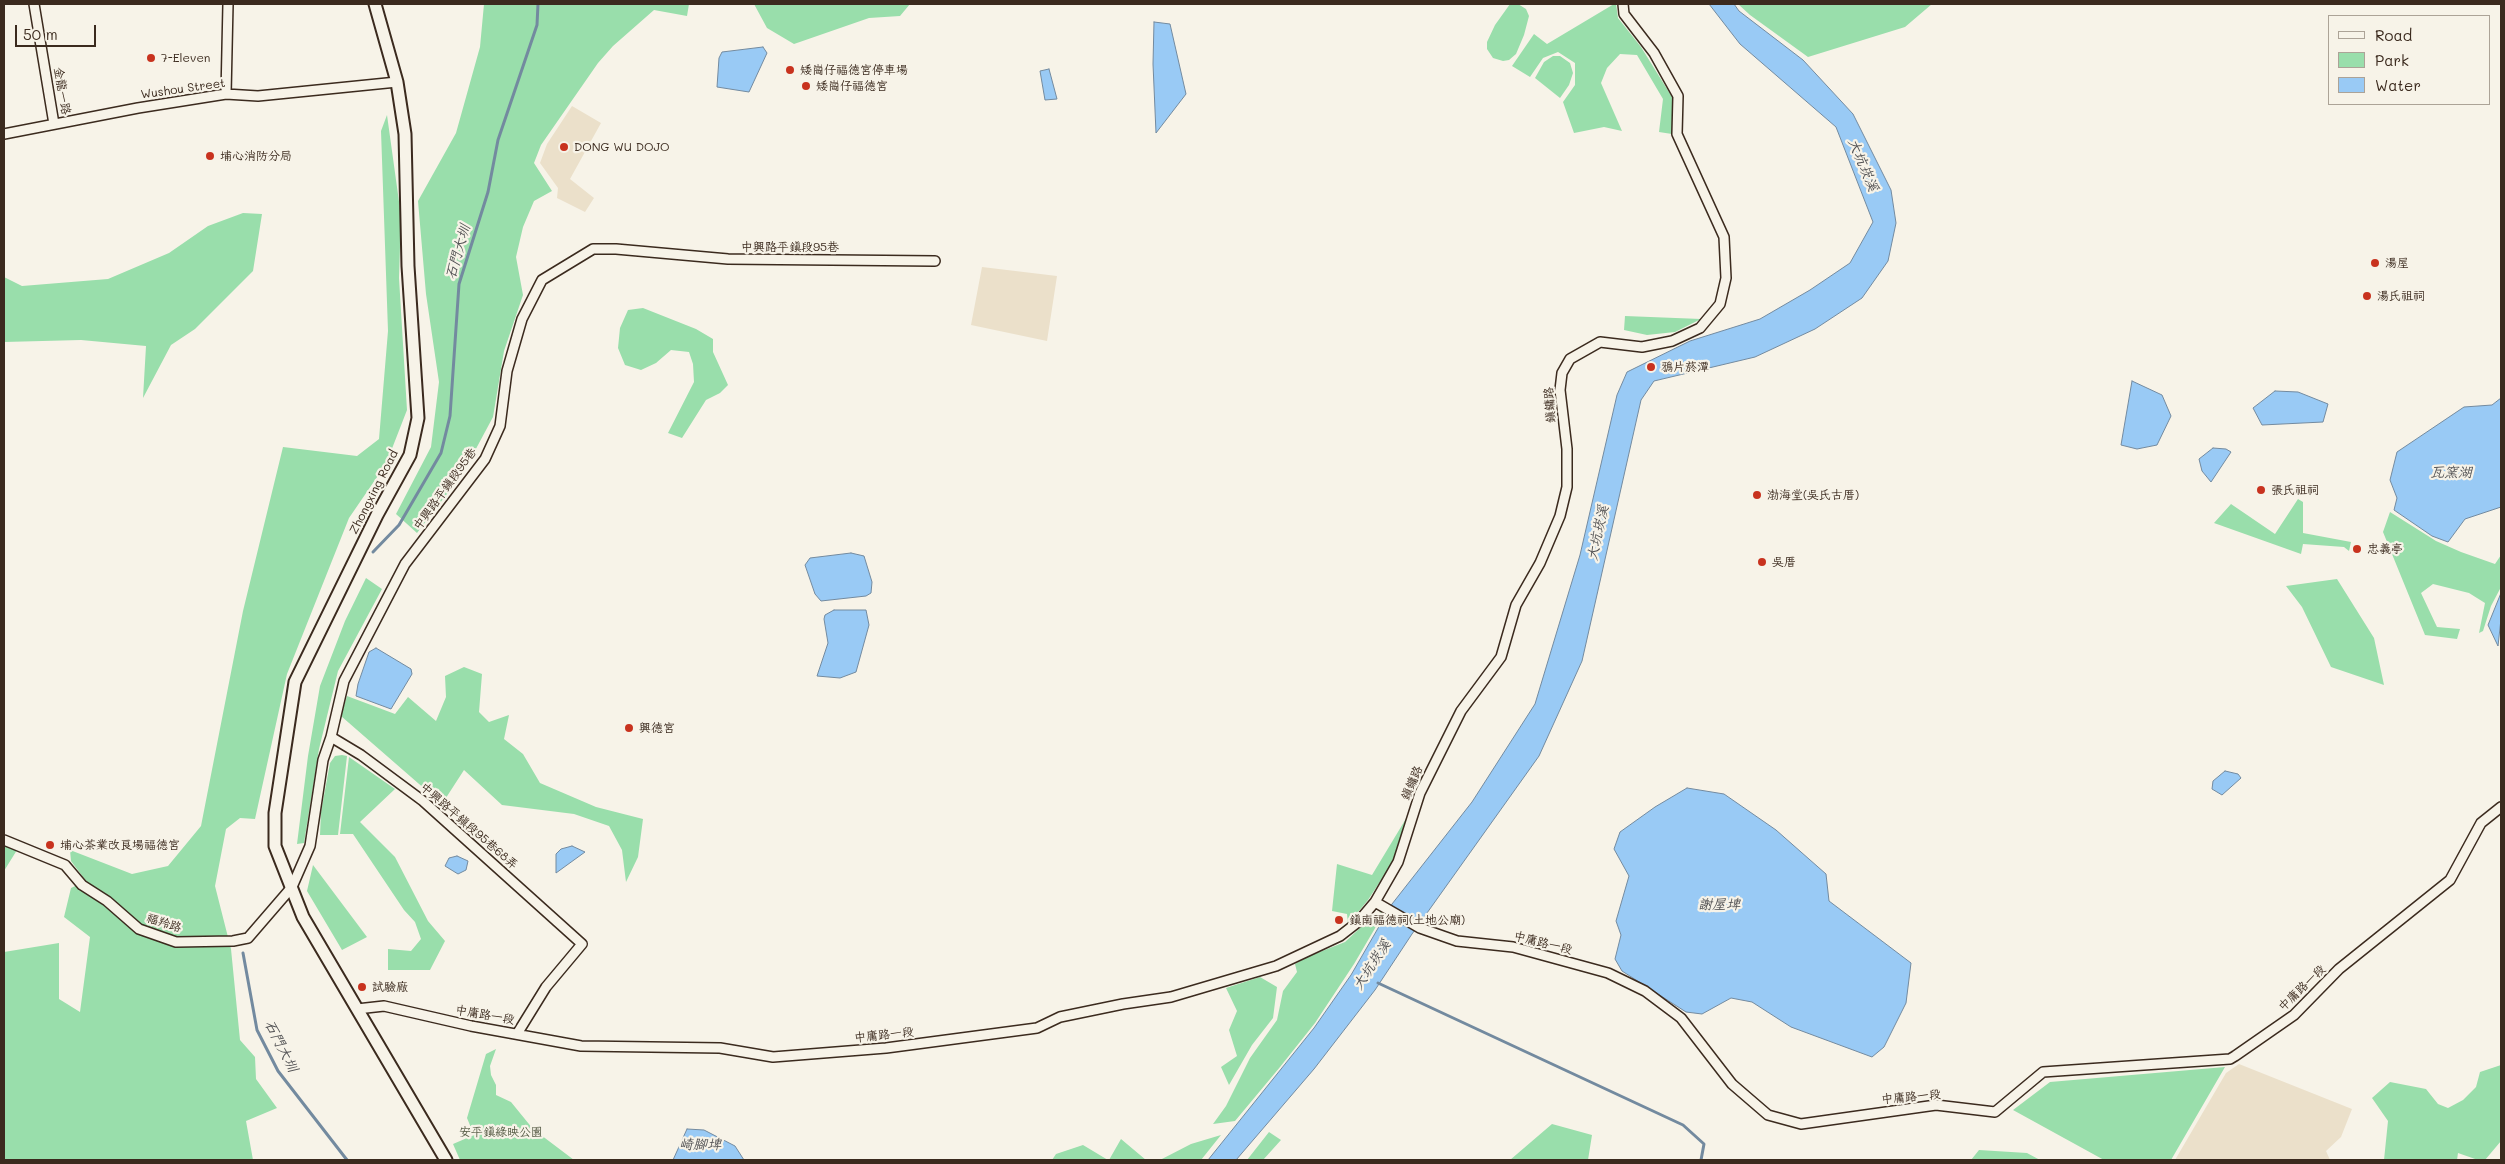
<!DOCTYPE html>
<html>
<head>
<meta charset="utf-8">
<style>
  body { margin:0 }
  #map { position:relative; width:2505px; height:1164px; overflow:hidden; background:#f7f3e8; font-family:Mali,sans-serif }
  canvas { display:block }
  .frame { position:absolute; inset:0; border:5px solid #3b2a1e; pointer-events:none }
  .legend { position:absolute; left:2328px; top:15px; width:162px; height:90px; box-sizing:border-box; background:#f7f3e8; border:1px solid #aca397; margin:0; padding:6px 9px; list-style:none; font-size:15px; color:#3b2a1e }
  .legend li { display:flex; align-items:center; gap:10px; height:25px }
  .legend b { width:25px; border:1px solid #aca397 }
  .scale { position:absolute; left:15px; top:25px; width:81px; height:22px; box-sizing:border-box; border:2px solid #3b2a1e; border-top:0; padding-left:6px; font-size:15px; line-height:18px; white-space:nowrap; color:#3b2a1e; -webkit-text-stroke:4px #f7f3e8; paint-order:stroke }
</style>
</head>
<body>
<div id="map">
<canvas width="2505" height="1164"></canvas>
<div class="frame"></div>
<ul class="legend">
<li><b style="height:6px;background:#f7f3e8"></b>Road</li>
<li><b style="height:14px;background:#99deab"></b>Park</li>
<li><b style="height:14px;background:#99caf5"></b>Water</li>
</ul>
<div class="scale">50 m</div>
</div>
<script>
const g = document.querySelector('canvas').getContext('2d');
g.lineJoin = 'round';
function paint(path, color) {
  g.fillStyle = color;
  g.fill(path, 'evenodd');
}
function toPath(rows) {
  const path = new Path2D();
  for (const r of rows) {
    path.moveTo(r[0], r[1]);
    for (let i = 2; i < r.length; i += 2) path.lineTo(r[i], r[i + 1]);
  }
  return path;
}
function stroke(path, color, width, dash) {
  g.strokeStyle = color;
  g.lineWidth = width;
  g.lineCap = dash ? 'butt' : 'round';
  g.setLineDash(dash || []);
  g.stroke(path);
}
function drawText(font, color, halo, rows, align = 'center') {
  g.font = font + ' Mali,"LXGW WenKai TC",sans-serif';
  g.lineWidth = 4.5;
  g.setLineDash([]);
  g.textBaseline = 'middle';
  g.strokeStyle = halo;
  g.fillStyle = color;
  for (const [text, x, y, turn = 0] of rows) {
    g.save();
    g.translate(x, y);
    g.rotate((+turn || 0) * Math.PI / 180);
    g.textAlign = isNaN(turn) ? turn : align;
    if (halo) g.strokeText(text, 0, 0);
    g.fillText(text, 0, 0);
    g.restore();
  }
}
paint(toPath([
  [572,106,601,123,570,179,594,198,585,212,557,198,558,188,540,163,547,144],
  [982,267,1057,276,1047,341,971,325],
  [2239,1064,2352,1109,2341,1137,2326,1151,2330,1160,2175,1160,2226,1073]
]), '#ebe0ca');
paint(toPath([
  [484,4,689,4,687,16,654,10,613,46,598,63,541,145,534,163,552,191,534,201,523,227,516,257,523,295,504,351,493,417,463,473,417,533,396,514,431,447,439,382,426,294,418,201,456,133,480,47],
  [754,4,910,4,900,16,869,18,794,44,767,28],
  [1510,4,1518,4,1526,9,1529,16,1524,35,1516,54,1509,60,1503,61,1493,58,1487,49,1487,42,1495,25],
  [1614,4,1616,4,1618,18,1641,47,1672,97,1672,134,1659,132,1663,99,1637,55,1620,54,1607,68,1601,83,1622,131,1604,127,1574,133,1563,102,1575,85,1575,63,1558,52,1543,58,1530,77,1512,66,1534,34,1547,44],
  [1738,4,1932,4,1905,27,1808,57,1750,15],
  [1553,56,1560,56,1570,63,1573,73,1569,85,1560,98,1535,78,1544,62],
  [387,115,401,216,399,278,407,410,386,464,349,518,287,674,255,819,240,818,226,829,215,886,231,949,240,1040,255,1057,256,1079,277,1108,246,1121,253,1160,4,1160,4,952,59,943,59,999,80,1012,90,937,64,917,71,888,86,881,71,861,70,850,132,874,168,866,201,826,243,611,283,447,357,456,379,439,388,331,381,131],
  [243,213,262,214,253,271,195,329,171,345,143,398,146,346,81,340,4,342,4,277,22,286,108,279,169,253,208,226],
  [643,308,696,329,713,339,713,352,728,385,720,393,706,400,682,438,668,433,694,382,693,364,689,352,671,350,656,363,641,370,625,365,618,348,620,328,628,310],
  [1625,316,1701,319,1675,332,1647,335,1624,330],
  [2298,499,2303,502,2303,533,2351,542,2349,551,2344,547,2303,544,2301,554,2214,523,2231,504,2275,534],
  [2390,512,2436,541,2461,552,2495,564,2501,555,2501,587,2491,606,2483,631,2479,633,2485,603,2469,593,2433,584,2421,593,2437,627,2460,629,2457,639,2425,635,2383,532],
  [366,578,382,589,338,671,319,749,304,843,297,844,308,756,320,686,345,621],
  [2337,579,2374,638,2384,685,2331,667,2302,607,2286,586],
  [464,667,482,674,479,712,489,722,509,715,504,739,523,754,540,783,596,807,643,819,638,857,626,882,622,850,609,826,574,814,502,805,464,770,442,804,341,716,347,696,395,714,408,697,436,721,446,697,445,676],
  [342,755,347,756,338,835,320,835,321,812,330,763,335,756],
  [349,757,395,789,360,822,395,857,428,921,445,941,430,970,388,970,388,949,411,951,421,939,415,922,404,910,353,834,340,834],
  [1410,812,1394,860,1368,900,1348,924,1347,914,1332,911,1337,864,1372,875],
  [4,845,17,850,4,871],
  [313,865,367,937,342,950,307,891],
  [1381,912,1384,913,1354,964,1315,1023,1280,1067,1235,1121,1213,1124,1226,1106,1250,1058,1277,1020,1283,991,1297,972,1295,964,1307,957,1345,942,1372,917],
  [1260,977,1277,987,1273,1018,1252,1045,1229,1085,1221,1067,1237,1056,1229,1030,1237,1011,1226,988],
  [496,1049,490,1066,491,1075,496,1085,496,1095,511,1102,533,1129,574,1160,460,1160,453,1144,474,1135,467,1118,486,1054],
  [2501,1065,2501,1141,2485,1160,2478,1160,2458,1153,2457,1160,2384,1160,2388,1121,2372,1098,2390,1082,2426,1089,2438,1104,2448,1108,2463,1100,2476,1087,2480,1072],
  [2225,1067,2171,1160,2104,1160,2013,1110,2050,1082],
  [1552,1124,1592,1135,1588,1160,1510,1160],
  [1269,1132,1281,1140,1263,1160,1247,1160],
  [1221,1135,1201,1160,1160,1160,1191,1144],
  [1121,1139,1146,1160,1109,1160],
  [1083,1145,1108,1160,1052,1160,1056,1154],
  [1979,1150,2027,1153,2040,1160,1971,1160]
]), '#99deab');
const water = toPath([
  [1709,4,1734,4,1739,11,1803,60,1853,114,1891,190,1896,223,1888,261,1862,298,1815,329,1755,357,1654,381,1641,400,1582,661,1539,756,1412,934,1375,990,1314,1069,1236,1160,1208,1160,1314,1028,1351,975,1392,904,1472,802,1535,704,1580,555,1617,395,1627,372,1690,341,1760,319,1810,290,1850,263,1873,222,1836,127,1740,44,1709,4],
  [1154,22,1170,24,1186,94,1156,133,1153,64,1154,22],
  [763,47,767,53,749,92,717,87,719,58,722,52,763,47],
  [1049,69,1057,99,1045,100,1040,71,1049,69],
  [2132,381,2162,395,2171,416,2157,445,2137,449,2121,445,2132,381],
  [2275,391,2298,392,2328,404,2323,422,2262,425,2253,408,2275,391],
  [2501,398,2501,507,2465,519,2448,542,2432,536,2394,510,2397,498,2390,480,2397,452,2464,407,2492,405,2501,398],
  [2213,448,2226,449,2231,452,2211,482,2202,471,2199,459,2213,448],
  [851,553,864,556,872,582,871,593,866,596,821,601,815,594,805,565,810,558,851,553],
  [2501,593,2501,619,2498,646,2488,625,2501,593],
  [834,610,866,610,869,625,856,672,840,678,817,676,828,643,824,619,825,615,834,610],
  [376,648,411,669,412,674,391,709,356,696,358,684,369,652,376,648],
  [2225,771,2238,774,2241,778,2222,795,2212,789,2213,781,2225,771],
  [1687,788,1724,794,1776,830,1826,874,1829,901,1911,963,1906,1003,1884,1047,1872,1057,1791,1027,1752,1002,1731,998,1702,1014,1686,1012,1622,971,1615,959,1621,935,1616,921,1629,876,1614,849,1620,832,1655,807,1687,788],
  [572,846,585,852,556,873,556,854,561,849,572,846],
  [457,856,468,861,466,870,458,874,445,866,449,858,457,856],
  [687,1129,704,1130,735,1146,744,1160,673,1160,687,1129]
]);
paint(water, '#99caf5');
stroke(water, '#738a9f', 1);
stroke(toPath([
  [373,552,399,525,441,453,450,416,459,284,488,192,498,140,537,25,538,4],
  [243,953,257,1030,278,1071,347,1160],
  [1378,983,1683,1125,1704,1144,1701,1160]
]), '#738a9f', 3);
const minor = toPath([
  [34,4,54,124],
  [226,94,228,4],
  [4,134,138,108,226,94,258,96,397,82],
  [331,737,361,755,423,801,582,944,546,987,517,1034],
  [4,840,65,865,82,885,107,901,139,929,176,942,233,941,248,938,292,887,310,846,323,760,331,737,344,681,405,564,485,459,500,426,507,371,522,319,542,280,593,249,616,249,728,259,935,261],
  [1375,902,1420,928,1457,941,1513,947,1608,973,1645,991,1681,1018,1732,1084,1768,1115,1801,1124,1936,1105,1995,1112,2043,1072,2230,1059,2235,1056,2294,1015,2339,969,2450,880,2481,823,2501,807],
  [357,1009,384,1006,471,1026,581,1046,720,1048,773,1057,886,1048,1037,1028,1060,1017,1123,1004,1171,997,1276,966,1340,936,1358,922,1375,902,1398,862,1420,793,1461,711,1501,657,1516,605,1540,563,1560,516,1567,487,1567,449,1560,390,1562,373,1570,359,1600,342,1642,347,1672,341,1700,328,1720,304,1726,278,1724,237,1677,134,1678,96,1654,53,1624,14,1623,4]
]);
const tertiary = toPath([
  [375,4,397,82,405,134,408,266,418,418,410,455,377,515,295,682,275,813,275,846,303,917,446,1160]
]);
stroke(minor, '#3b2a1e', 12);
stroke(tertiary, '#3b2a1e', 15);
stroke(minor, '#f7f3e8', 9);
stroke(tertiary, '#f7f3e8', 11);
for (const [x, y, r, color] of [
  [151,58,5,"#c8321e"],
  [790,70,5,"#c8321e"],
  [806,86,5,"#c8321e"],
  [564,147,5,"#c8321e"],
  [210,156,5,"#c8321e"],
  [2375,263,5,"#c8321e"],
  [2367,296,5,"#c8321e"],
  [1651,367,5,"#c8321e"],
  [2261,490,5,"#c8321e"],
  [1757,495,5,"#c8321e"],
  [2357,549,5,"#c8321e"],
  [1762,562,5,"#c8321e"],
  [629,728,5,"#c8321e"],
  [50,845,5,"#c8321e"],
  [1339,920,5,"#c8321e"],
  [362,987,5,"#c8321e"]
]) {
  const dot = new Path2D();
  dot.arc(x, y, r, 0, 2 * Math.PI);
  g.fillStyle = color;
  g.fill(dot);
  stroke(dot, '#f7f3e8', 2);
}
drawText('12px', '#3b2a1e', '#f7f3e8', [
  ["7-Eleven",161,58],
  ["矮崗仔福德宮停車場",800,70],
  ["矮崗仔福德宮",816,86],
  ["DONG WU DOJO",574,147],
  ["埔心消防分局",220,156],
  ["湯屋",2385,263],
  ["湯氏祖祠",2377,296],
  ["鴉片菸潭",1661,367],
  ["張氏祖祠",2271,490],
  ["渤海堂(吳氏古厝)",1767,495],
  ["忠義亭",2367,549],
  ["吳厝",1772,562],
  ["興德宮",639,728],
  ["埔心茶業改良場福德宮",60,845],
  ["鎮南福德祠(土地公廟)",1349,920],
  ["試驗廠",372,987]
], 'left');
drawText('12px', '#3b2a1e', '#f7f3e8', [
  ["Wushou Street",183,89,-8],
  ["金龍一路",62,91,80],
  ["中興路平鎮段95巷",790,247],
  ["鎮鏞路",1550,405,-94],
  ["中興路平鎮段95巷",445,489,-54],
  ["Zhongxing Road",374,492,-63],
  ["鎮鏞路",1412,783,-67],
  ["中興路平鎮段95巷68弄",469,826,41],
  ["福羚路",164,923,18],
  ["中庸路一段",1543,943,14],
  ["中庸路一段",2302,988,-44],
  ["中庸路一段",485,1015,10],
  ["中庸路一段",884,1035,-6],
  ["中庸路一段",1911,1097,-5]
]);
drawText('12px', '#525741', '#f7f3e8', [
  ["安平鎮綠映公園",501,1132]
]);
drawText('italic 14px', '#525254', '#f7f3e8', [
  ["大坑崁溪",1863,165,67],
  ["石門大圳",458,252,-74],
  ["瓦窯湖",2451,473],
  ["大坑崁溪",1598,533,-78],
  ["謝屋埤",1719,905],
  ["大坑崁溪",1372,965,-57],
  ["石門大圳",281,1046,63],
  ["崎腳埤",700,1145]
]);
</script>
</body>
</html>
